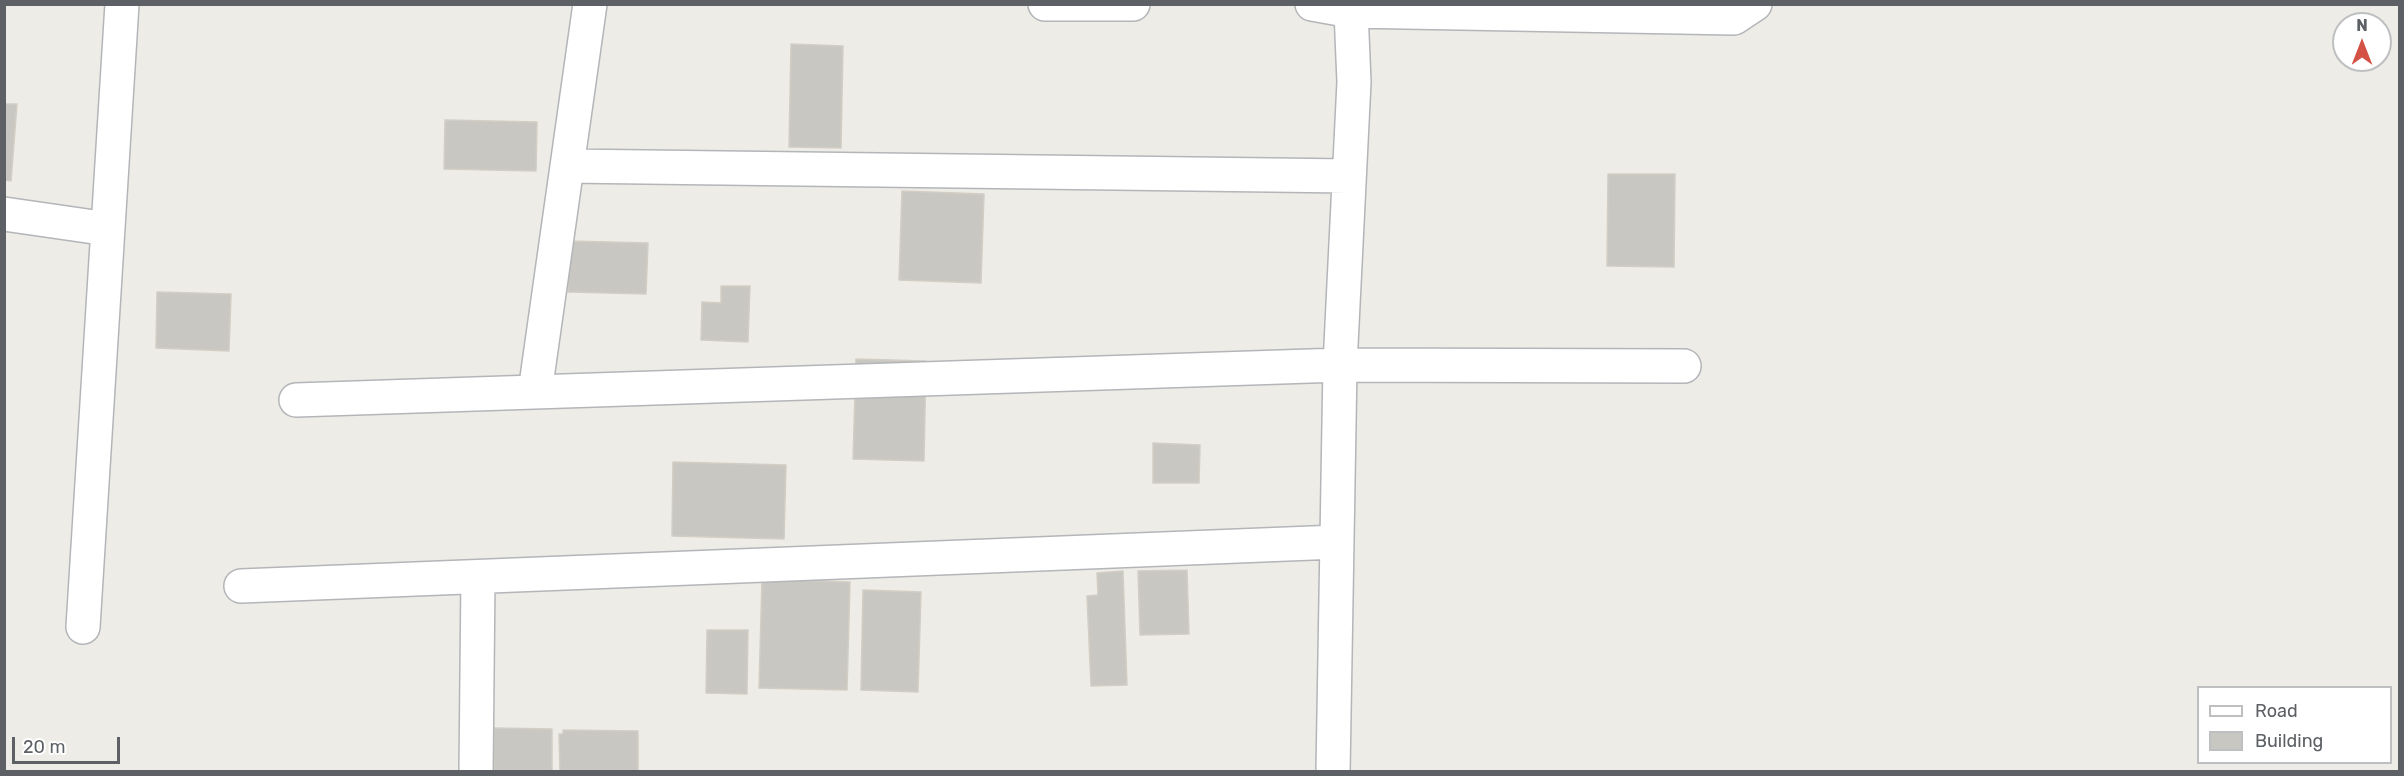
<!DOCTYPE html>
<html>
<head>
<meta charset="utf-8">
<style>
  body { margin:0 }
  #map { position:relative; width:2404px; height:776px; overflow:hidden; background:#eeece6; font-family:Rubik,sans-serif }
  canvas { display:block }
  .frame { position:absolute; inset:0; border:6px solid #5d6064; pointer-events:none }
  .legend { position:absolute; left:2197px; top:686px; width:195px; height:78px; box-sizing:border-box; background:#fff; border:2px solid #bebfc1; margin:0; padding:8px 10px; list-style:none; font-size:18px; color:#5d6064 }
  .legend li { display:flex; align-items:center; gap:12px; height:30px }
  .legend b { width:30px; border:2px solid #bebfc1 }
  .north { position:absolute; left:2332px; top:12px; width:60px; height:60px; box-sizing:border-box; background:#fff; border:2px solid #bebfc1; border-radius:50%; rotate:0deg; font-size:16px; font-weight:700; line-height:24px; text-align:center; color:#5d6064 }
  .north::after { content:''; display:block; margin:auto; width:21px; height:27px; background:#d45245; clip-path:polygon(50% 0,100% 100%,50% 72%,0 100%) }
  .scale { position:absolute; left:12px; top:737px; width:108px; height:27px; box-sizing:border-box; border:3px solid #5d6064; border-top:0; padding-left:8px; font-size:18px; line-height:21px; white-space:nowrap; color:#5d6064; -webkit-text-stroke:4px #fff; paint-order:stroke }
</style>
</head>
<body>
<div id="map">
<canvas width="2404" height="776"></canvas>
<div class="frame"></div>
<ul class="legend">
<li><b style="height:8px;background:#fff"></b>Road</li>
<li><b style="height:16px;background:#c9c7c2"></b>Building</li>
</ul>
<div class="north">N</div>
<div class="scale">20 m</div>
</div>
<script>
const g = document.querySelector('canvas').getContext('2d');
g.lineJoin = 'round';
function paint(path, color) {
  g.fillStyle = color;
  g.fill(path, 'evenodd');
}
function toPath(rows) {
  const path = new Path2D();
  for (const r of rows) {
    path.moveTo(r[0], r[1]);
    for (let i = 2; i < r.length; i += 2) path.lineTo(r[i], r[i + 1]);
  }
  return path;
}
function stroke(path, color, width, dash) {
  g.strokeStyle = color;
  g.lineWidth = width;
  g.lineCap = dash ? 'butt' : 'round';
  g.setLineDash(dash || []);
  g.stroke(path);
}
const building = toPath([
  [791,44,843,46,841,148,789,147,791,44],
  [4,104,17,104,11,181,4,180,4,104],
  [445,120,537,122,536,171,444,169,445,120],
  [1608,174,1675,174,1674,267,1607,266,1608,174],
  [902,191,984,194,981,283,899,280,902,191],
  [570,241,648,243,646,294,568,292,570,241],
  [721,286,750,286,748,342,701,340,702,302,721,303,721,286],
  [157,292,231,294,229,351,156,348,157,292],
  [856,359,926,361,924,461,853,459,856,359],
  [1153,443,1200,445,1199,483,1153,483,1153,443],
  [673,462,786,465,784,539,672,536,673,462],
  [1187,570,1189,634,1140,635,1138,571,1187,570],
  [1123,571,1127,685,1091,686,1087,596,1098,595,1097,573,1123,571],
  [762,579,850,582,847,690,759,688,762,579],
  [863,590,921,592,918,692,861,690,863,590],
  [707,630,748,630,747,694,706,693,707,630],
  [494,728,552,729,552,772,494,772,494,728],
  [563,730,638,731,638,772,560,772,559,734,563,734,563,730]
]);
paint(building, '#c9c7c2');
stroke(building, '#d2cec5', 1.5);
const street = toPath([
  [1045,4,1133,4],
  [1312,4,1351,11,1354,82,1340,365,1333,772],
  [1352,4,1351,11,1734,18,1755,4],
  [567,166,1349,176],
  [4,214,108,229],
  [535,392,590,4],
  [296,400,1340,365,1684,366],
  [241,586,1337,542],
  [83,627,122,4],
  [476,772,478,577]
]);
stroke(street, '#b3b5b9', 36);
stroke(street, '#fff', 33);
</script>
</body>
</html>
